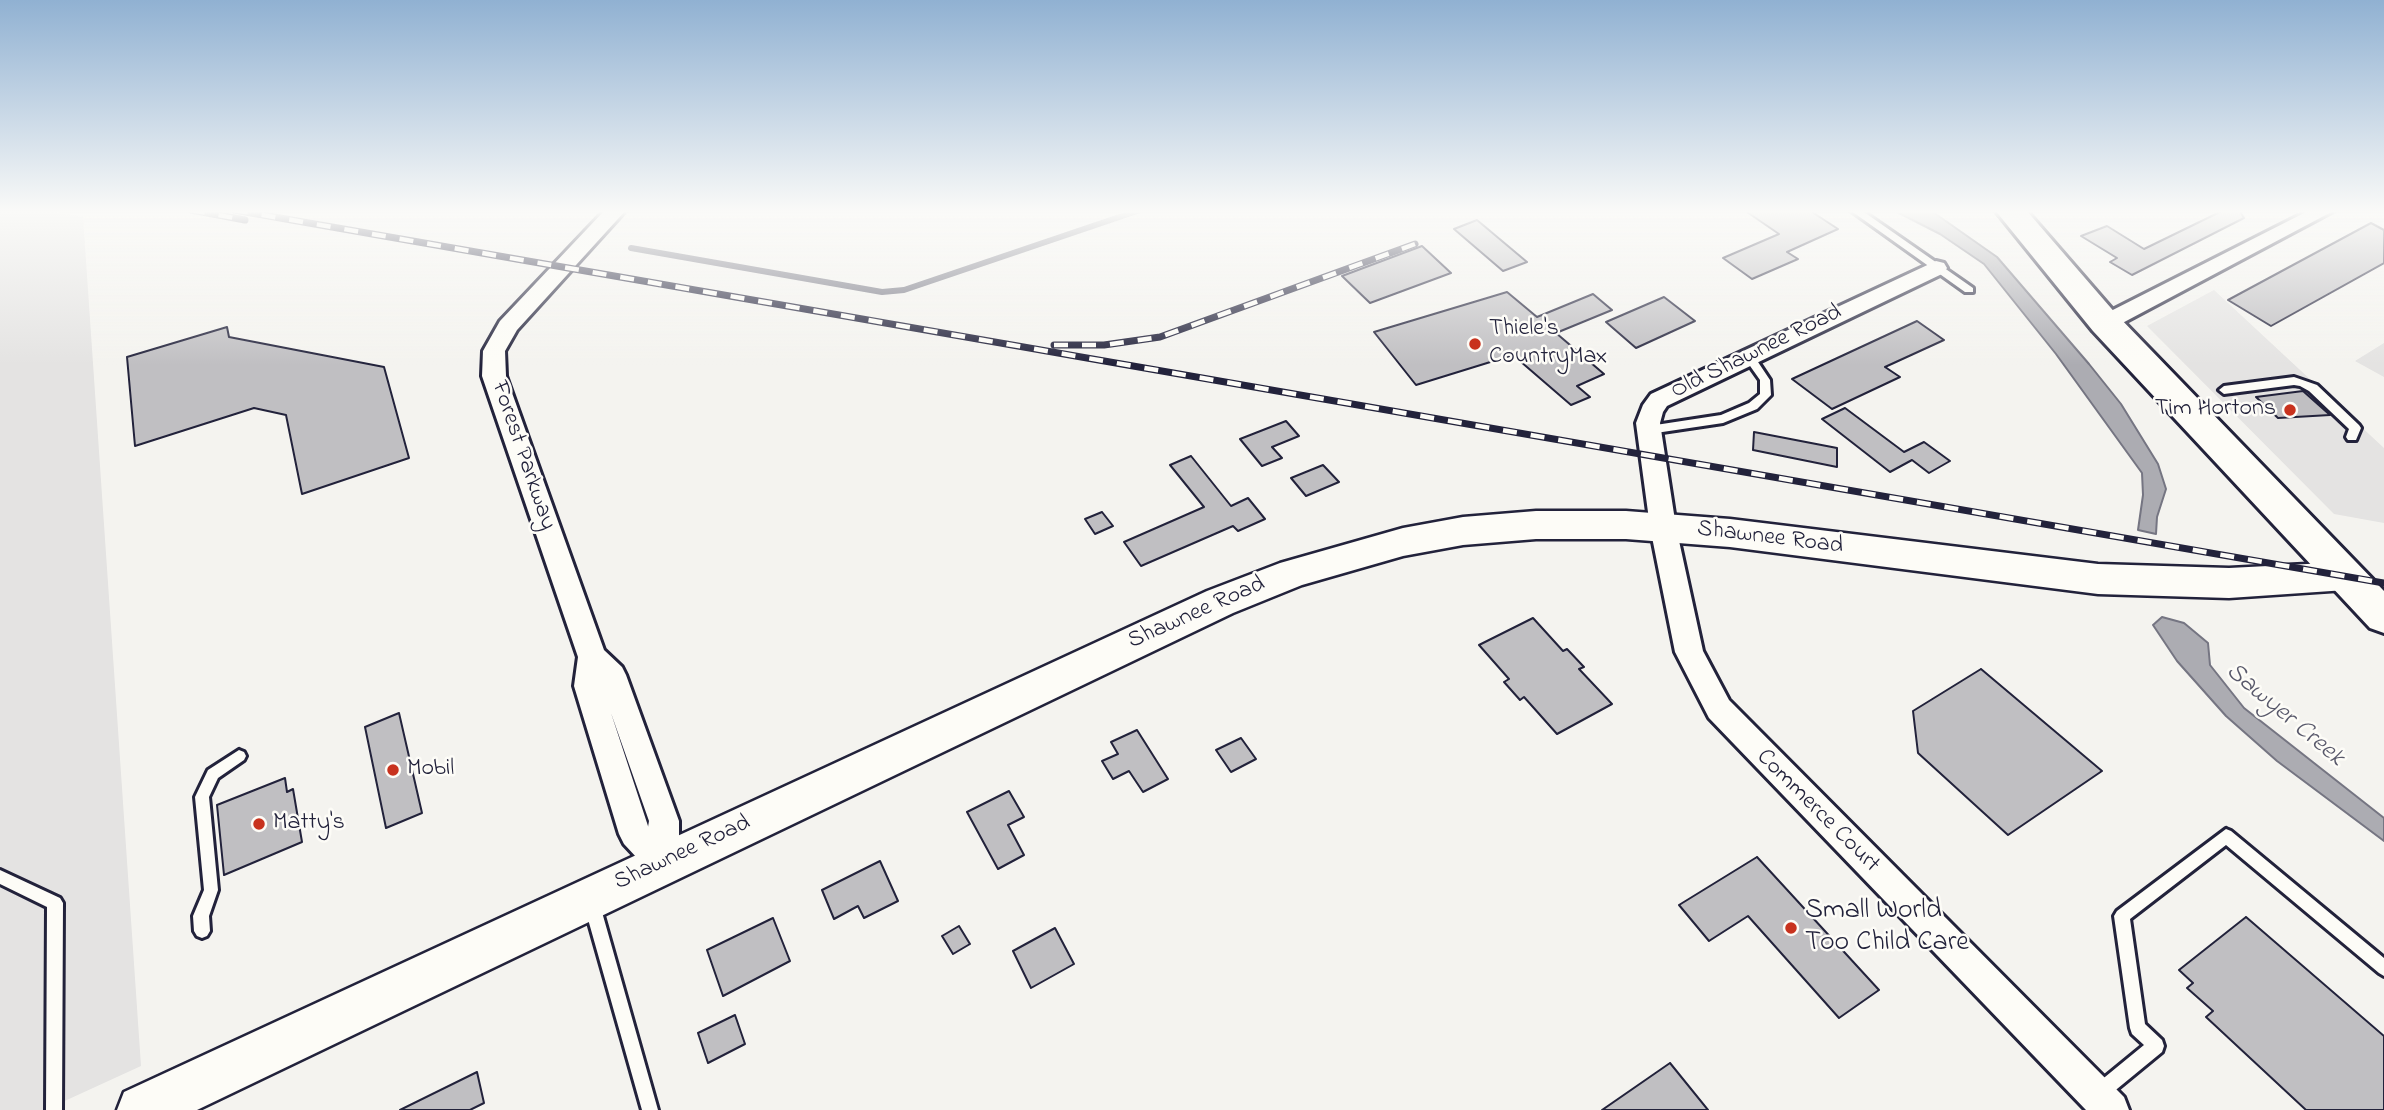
<!DOCTYPE html>
<html>
<head>
<meta charset="utf-8">
<style>
  body { margin:0 }
  canvas { display:block; background:#f4f3ef }
</style>
</head>
<body>
<canvas width="2384" height="1110"></canvas>
<script>
const g = document.querySelector('canvas').getContext('2d');
g.lineJoin = 'round';
function paint(path, color) {
  g.fillStyle = color;
  g.fill(path, 'evenodd');
}
function toPath(rows) {
  const path = new Path2D();
  for (const r of rows) {
    path.moveTo(r[0], r[1]);
    for (let i = 2; i < r.length; i += 2) path.lineTo(r[i], r[i + 1]);
  }
  return path;
}
function stroke(path, color, width, dash) {
  g.strokeStyle = color;
  g.lineWidth = width;
  g.lineCap = dash ? 'butt' : 'round';
  g.setLineDash(dash || []);
  g.stroke(path);
}
function drawText(font, color, halo, rows, align = 'center') {
  g.font = font + ' "Indie Flower",sans-serif';
  g.lineWidth = 5;
  g.setLineDash([]);
  g.textBaseline = 'middle';
  g.strokeStyle = halo;
  g.fillStyle = color;
  for (const [text, x, y, turn = 0] of rows) {
    g.save();
    g.translate(x, y);
    g.rotate((+turn || 0) * Math.PI / 180);
    g.textAlign = isNaN(turn) ? turn : align;
    if (halo) g.strokeText(text, 0, 0);
    g.fillText(text, 0, 0);
    g.restore();
  }
}
paint(toPath([
  [0,210,43,210,83,217,141,1066,45,1110,0,1110],
  [2214,290,2384,448,2384,523,2334,514,2147,326],
  [2384,343,2384,377,2355,361]
]), '#e4e3e2');
const water = toPath([
  [1893,210,1930,210,1997,257,2089,364,2121,404,2158,464,2166,489,2157,517,2156,534,2138,530,2143,495,2142,473,2056,354,1984,264,1940,234,1893,210],
  [2162,617,2184,623,2208,643,2210,665,2244,708,2384,818,2384,841,2277,761,2226,716,2177,661,2153,625,2162,617]
]);
paint(water, '#acacb2');
stroke(water, '#757582', 2);
stroke(toPath([
  [631,248,882,292,904,290,1140,210]
]), '#757582', 6);
const building = toPath([
  [1744,210,1809,210,1838,229,1787,252,1798,259,1752,279,1723,258,1779,234,1744,210],
  [2224,210,2239,210,2244,218,2132,275,2110,262,2117,258,2081,236,2107,226,2144,249,2224,210],
  [1477,220,1527,262,1503,271,1454,229,1477,220],
  [2371,223,2384,230,2384,263,2271,326,2228,300,2371,223],
  [1422,246,1451,273,1370,303,1342,276,1422,246],
  [1507,292,1537,317,1593,294,1612,310,1556,333,1604,374,1577,386,1590,397,1571,405,1513,355,1416,385,1374,332,1507,292],
  [1664,297,1695,321,1636,348,1606,322,1664,297],
  [1917,321,1944,340,1885,367,1900,377,1832,409,1792,379,1917,321],
  [227,327,229,337,384,367,409,458,302,494,286,415,254,408,135,446,127,357,227,327],
  [2303,391,2330,415,2278,418,2256,397,2303,391],
  [1845,408,1904,452,1924,442,1950,461,1929,473,1912,460,1890,472,1822,419,1845,408],
  [1286,421,1299,436,1272,447,1282,458,1262,466,1240,439,1286,421],
  [1754,432,1837,448,1837,467,1753,450,1754,432],
  [1191,456,1231,506,1248,498,1265,519,1238,531,1233,526,1141,566,1124,542,1204,507,1170,465,1191,456],
  [1323,465,1339,482,1306,496,1291,478,1323,465],
  [1102,512,1113,526,1095,534,1085,519,1102,512],
  [1533,618,1563,651,1567,649,1584,667,1579,669,1612,704,1557,734,1524,697,1520,700,1504,682,1509,679,1479,645,1533,618],
  [1981,669,2102,771,2008,835,1918,753,1913,711,1981,669],
  [399,713,422,813,386,828,365,727,399,713],
  [1137,730,1168,779,1143,792,1129,771,1113,779,1102,761,1118,754,1111,742,1137,730],
  [1241,738,1256,759,1231,772,1216,750,1241,738],
  [285,778,287,792,293,789,302,842,224,875,217,805,285,778],
  [1009,791,1024,817,1008,825,1024,855,998,869,967,812,1009,791],
  [1757,857,1879,990,1839,1018,1748,916,1709,941,1679,905,1757,857],
  [880,861,898,901,864,918,858,906,834,919,822,890,880,861],
  [2246,917,2384,1036,2384,1110,2306,1110,2206,1017,2213,1011,2187,988,2193,983,2179,970,2246,917],
  [773,918,790,961,723,996,707,950,773,918],
  [959,926,970,944,953,954,942,936,959,926],
  [1055,928,1074,964,1031,988,1013,951,1055,928],
  [735,1015,745,1044,708,1063,698,1033,735,1015],
  [1670,1063,1708,1110,1602,1110,1670,1063],
  [477,1072,484,1103,470,1110,400,1110,477,1072]
]);
paint(building, '#c0bfc2');
stroke(building, '#22223b', 2);
const lane = toPath([
  [1850,210,1861,210,1973,288,1973,292,1965,292,1850,210],
  [1748,352,1752,353,1770,380,1771,395,1757,409,1723,423,1649,434,1645,433,1643,430,1649,426,1721,415,1749,403,1760,394,1760,380,1743,356,1748,352],
  [2294,377,2317,385,2359,425,2361,428,2356,440,2348,440,2346,437,2349,429,2309,391,2300,386,2294,385,2224,394,2219,390,2224,386,2294,377],
  [239,750,244,752,246,756,244,760,218,778,209,797,218,890,209,916,210,931,207,936,202,938,197,936,194,931,193,916,204,890,195,797,208,770,239,750],
  [2226,829,2231,831,2384,958,2384,976,2379,973,2226,845,2130,919,2145,1024,2162,1040,2164,1046,2162,1052,2106,1098,2100,1100,2094,1098,2092,1092,2094,1086,2144,1045,2132,1034,2130,1028,2114,916,2117,911,2226,829],
  [0,870,60,898,63,903,62,1110,46,1110,47,907,0,884,0,870],
  [592,898,597,900,600,905,658,1110,642,1110,584,905,587,900,592,898]
]);
const street = toPath([
  [605,210,626,210,517,330,505,351,506,376,604,650,622,667,626,675,679,821,679,864,674,874,663,879,652,874,624,844,619,834,574,686,578,657,482,376,483,351,500,321,605,210],
  [611,713,649,821,648,827,648,826,611,713],
  [2310,210,2335,210,2113,328,2097,328,2094,323,2097,318,2310,210],
  [1936,261,1944,263,1947,268,1944,273,1667,406,1663,412,1660,423,1676,527,1703,651,1729,700,2124,1097,2129,1110,2086,1110,1709,718,1675,652,1650,527,1636,423,1643,405,1651,394,1936,261]
]);
const secondary = toPath([
  [1536,511,1626,511,1730,519,2098,564,2229,568,2346,562,2359,566,2365,576,2359,586,2346,590,2229,598,2098,594,1730,547,1626,539,1536,539,1463,545,1403,556,1302,585,1233,613,197,1110,117,1110,124,1092,1207,591,1280,563,1403,528,1463,517,1536,511]
]);
const primary = toPath([
  [1995,210,2026,210,2117,315,2384,591,2384,633,2370,628,2093,331,1995,210]
]);
stroke(lane, '#22223b', 6);
stroke(street, '#22223b', 6);
stroke(secondary, '#22223b', 5);
stroke(primary, '#22223b', 6);
paint(lane, '#fdfcf7');
paint(street, '#fdfcf7');
paint(secondary, '#fdfcf7');
paint(primary, '#fdfcf7');
const rail = toPath([
  [191,210,245,220],
  [234,210,2384,583],
  [1054,345,1104,345,1160,337,1415,244]
]);
stroke(rail, '#22223b', 7);
stroke(rail, '#fdfcf7', 4.5, [14]);
const sky = g.createLinearGradient(0, 0, 0, 365);
sky.addColorStop(0, '#90b1d2');
sky.addColorStop(0.58, '#fafaf8');
sky.addColorStop(1, '#fafaf800');
g.fillStyle = sky;
g.fillRect(0, 0, 2384, 365);
for (const [x, y, r, color] of [
  [1475,344,7,"#c8321e"],
  [2290,410,7,"#c8321e"],
  [393,770,7,"#c8321e"],
  [259,824,7,"#c8321e"],
  [1791,928,7,"#c8321e"]
]) {
  const dot = new Path2D();
  dot.arc(x, y, r, 0, 2 * Math.PI);
  g.fillStyle = color;
  g.fill(dot);
  stroke(dot, '#fdfcf7', 2.5);
}
drawText('24px', '#22223b', '#fdfcf7', [
  ["Thiele's",1489,330],
  ["CountryMax",1489,358],
  ["Tim Hortons",2276,410,"right"],
  ["Mobil",407,770],
  ["Matty's",273,824]
], 'left');
drawText('24px', '#22223b', '#fdfcf7', [
  ["Old Shawnee Road",1757,353,-26],
  ["Forest Parkway",522,456,71],
  ["Shawnee Road",1770,539,7],
  ["Shawnee Road",1197,614,-24],
  ["Commerce Court",1817,812,45],
  ["Shawnee Road",683,854,-25]
]);
drawText('italic 26px', '#59596b', '#fdfcf7', [
  ["Sawyer Creek",2284,716,40]
]);
drawText('28px', '#22223b', '#fdfcf7', [
  ["Small World",1805,912],
  ["Too Child Care",1805,944]
], 'left');
</script>
</body>
</html>
